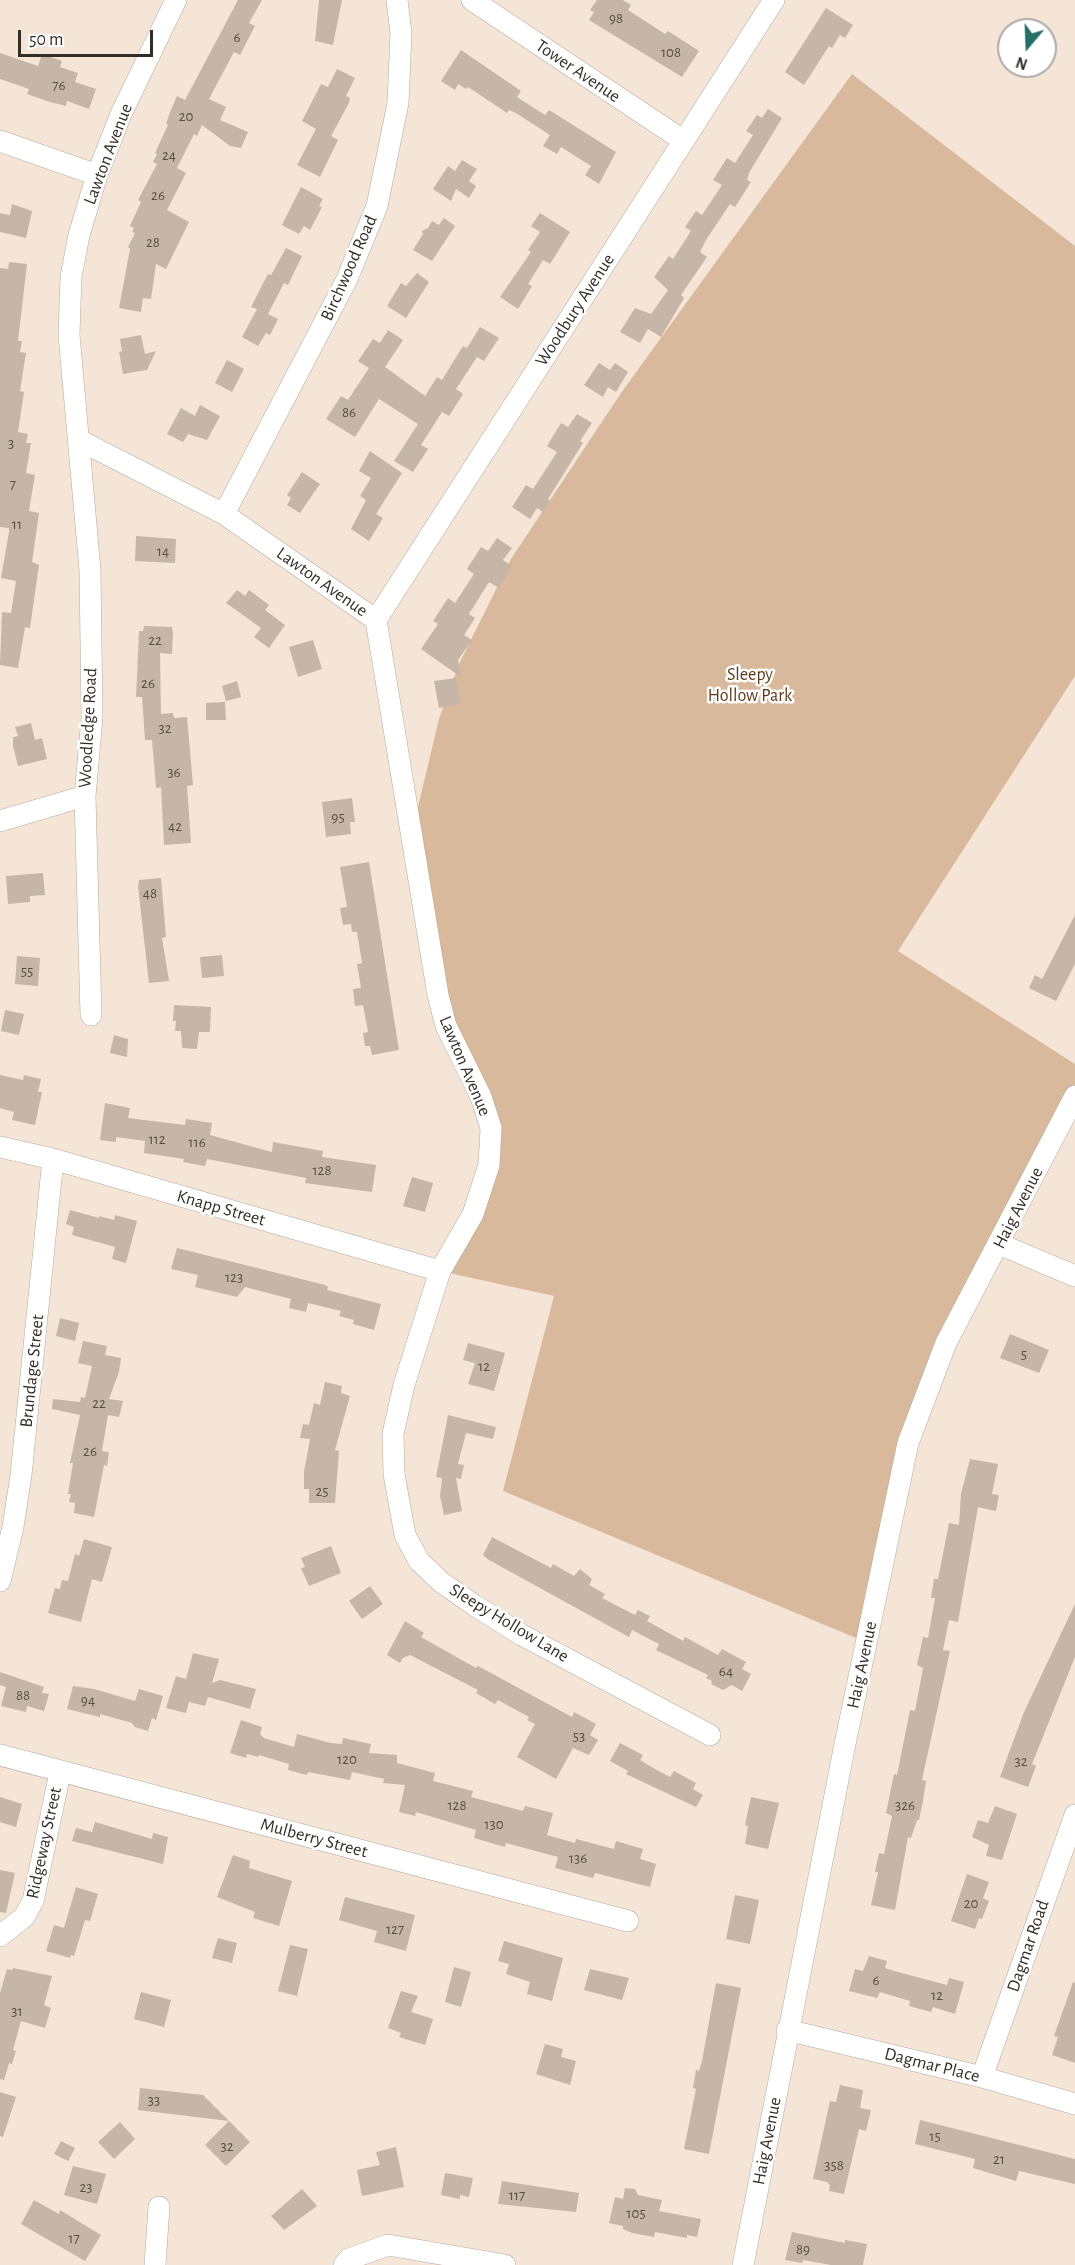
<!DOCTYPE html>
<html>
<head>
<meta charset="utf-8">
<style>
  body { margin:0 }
  #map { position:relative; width:1075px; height:2265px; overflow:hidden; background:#f5e5d6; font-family:"Alegreya Sans",sans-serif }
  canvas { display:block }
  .north { position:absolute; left:997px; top:18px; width:60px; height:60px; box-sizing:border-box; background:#fff; border:2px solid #adaba9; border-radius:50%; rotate:199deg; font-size:16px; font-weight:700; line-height:24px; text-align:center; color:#332d27 }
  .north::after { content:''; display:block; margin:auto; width:21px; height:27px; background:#266f68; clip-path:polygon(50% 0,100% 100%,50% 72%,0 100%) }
  .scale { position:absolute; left:18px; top:30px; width:135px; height:27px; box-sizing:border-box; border:3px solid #332d27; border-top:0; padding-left:8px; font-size:18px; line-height:21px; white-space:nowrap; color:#332d27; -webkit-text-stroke:4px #fff; paint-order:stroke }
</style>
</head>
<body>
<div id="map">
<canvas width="1075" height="2265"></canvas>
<div class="north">N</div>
<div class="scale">50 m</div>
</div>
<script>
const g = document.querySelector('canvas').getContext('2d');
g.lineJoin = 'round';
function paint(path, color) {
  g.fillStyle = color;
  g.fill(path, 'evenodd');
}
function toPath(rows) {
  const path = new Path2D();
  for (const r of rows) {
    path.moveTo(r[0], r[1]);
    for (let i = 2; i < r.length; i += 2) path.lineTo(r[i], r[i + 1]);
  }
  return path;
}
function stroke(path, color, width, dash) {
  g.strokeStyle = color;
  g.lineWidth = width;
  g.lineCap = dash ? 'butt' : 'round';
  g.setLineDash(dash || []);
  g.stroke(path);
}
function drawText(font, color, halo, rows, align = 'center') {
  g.font = font + ' "Alegreya Sans",sans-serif';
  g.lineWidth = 5;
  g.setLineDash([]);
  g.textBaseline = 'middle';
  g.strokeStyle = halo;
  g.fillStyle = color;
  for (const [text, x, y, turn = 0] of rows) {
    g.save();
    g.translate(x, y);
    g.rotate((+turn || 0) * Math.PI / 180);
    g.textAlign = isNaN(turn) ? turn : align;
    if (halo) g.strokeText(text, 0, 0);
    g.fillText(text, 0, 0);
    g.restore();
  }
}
paint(toPath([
  [852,74,1075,246,1075,676,898,951,1075,1064,1075,1096,923,1400,868,1643,503,1491,554,1296,440,1271,459,1243,491,1128,446,1026,409,845,439,719,459,664,511,559,621,393]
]), '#d8b99b');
paint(toPath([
  [238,0,262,0,249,23,255,26,240,55,234,52,209,99,226,107,220,120,248,132,241,148,230,146,202,125,197,136,194,134,177,168,186,173,167,210,189,222,166,269,156,264,151,299,143,298,141,312,119,308,130,249,128,247,135,233,132,232,134,228,130,226,141,202,138,200,157,164,153,162,157,154,155,153,168,125,166,124,170,112,177,96,185,100],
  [319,0,342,0,333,45,315,41],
  [597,0,623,0,631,5,628,10,665,34,668,31,699,51,682,77,589,20,594,12,590,10],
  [826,8,853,25,845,38,840,35,832,48,829,46,804,85,785,72],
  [461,50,521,91,517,97,545,115,549,110,616,152,599,184,585,175,591,166,561,147,557,154,543,146,550,135,516,113,509,110,507,113,468,87,466,89,458,84,455,90,441,81],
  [0,53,38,66,42,54,62,61,60,67,78,73,75,82,96,89,89,109,67,101,66,106,50,102,27,94,29,89,0,79],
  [337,69,355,78,346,96,350,98,349,103,331,136,338,140,320,177,297,165,316,129,302,121,321,84,328,87],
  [768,109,782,118,749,173,747,180,751,182,735,207,730,204,706,240,700,252,707,257,681,295,684,298,661,337,648,329,640,343,620,332,635,308,651,314,668,290,654,277,669,256,673,259,691,231,685,227,696,211,702,215,722,185,713,180,727,158,735,163,753,135,746,131,757,115,762,118],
  [462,160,477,169,469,181,476,186,469,198,456,189,451,201,433,189,448,166,455,171],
  [301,187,323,199,319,206,322,207,310,230,304,226,299,234,282,225],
  [12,204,32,211,26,238,0,232,0,213,10,215],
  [540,213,570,232,550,264,543,260,528,284,532,286,518,309,500,297,531,252,528,250,540,232,531,226],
  [444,218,455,226,432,261,413,250,423,234,422,231,428,228,432,221,439,225],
  [286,248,302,256,288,285,284,283,268,314,278,319,270,335,266,333,258,346,242,337,257,309,251,307,268,274,271,275],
  [9,262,27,264,18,341,22,341,20,352,26,353,20,391,24,392,18,432,28,434,26,443,31,443,26,473,35,475,29,511,39,513,32,562,39,565,30,628,25,627,18,668,0,665,2,612,11,613,16,581,1,578,9,532,9,528,0,527,0,268,8,269],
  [417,273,429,282,406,318,387,306,401,283,406,286],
  [480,327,499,338,484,361,477,357,456,389,463,394,449,416,442,412,421,445,428,449,413,472,394,461,418,424,379,399,355,437,326,419,341,396,348,400,369,368,358,361,373,339,380,343,388,330,403,340,385,367,425,396,437,377,442,380,463,346,467,348],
  [141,335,145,354,156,351,147,370,123,374,119,352,122,351,120,339],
  [227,360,244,369,232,392,215,383],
  [599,363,610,370,615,363,628,372,616,392,608,387,603,397,584,385],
  [200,405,220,416,207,440,188,434,183,442,167,434,181,408,195,416],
  [577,414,592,423,580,441,583,443,548,499,550,500,543,512,537,508,530,519,512,507,526,485,533,489,557,452,547,446,561,423,568,427],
  [370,451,402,473,376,514,383,518,369,541,351,529,366,500,360,496,371,478,359,471],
  [302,472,320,484,300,513,287,505,291,498,287,495],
  [136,536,176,539,175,563,135,561],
  [497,538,512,548,503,560,512,566,499,588,489,582,469,614,475,618,464,635,472,640,458,660,461,677,421,649,438,624,433,621,448,598,455,603,474,574,467,569,481,547,488,551],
  [237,590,245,596,249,590,269,605,265,610,285,625,269,648,254,637,261,628,226,603],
  [144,626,172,627,173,633,172,654,160,653,161,714,173,713,174,718,187,717,193,785,187,786,191,843,164,845,161,787,156,788,152,740,145,740,142,697,136,697,139,631,143,631],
  [313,640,322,669,298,677,289,647],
  [456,678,461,704,439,708,434,681],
  [237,681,241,697,226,701,222,686],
  [225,702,226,720,206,720,206,703],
  [31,723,35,740,42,738,47,759,18,766,13,746,13,737,18,736,15,727],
  [352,798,355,822,350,822,351,834,326,837,322,802],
  [369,862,399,1050,372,1055,370,1046,365,1046,363,1033,368,1032,363,1005,355,1006,353,989,361,988,357,964,362,963,357,932,352,932,351,924,343,925,340,908,347,907,340,867],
  [43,873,45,895,30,896,30,902,8,904,6,876],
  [161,878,166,937,162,938,169,981,149,983,138,886,139,880],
  [1075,915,1075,964,1056,1001,1029,988,1035,975,1042,979],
  [222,955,224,976,202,978,200,957],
  [17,956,40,958,38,986,15,984],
  [174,1005,211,1007,210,1032,199,1032,197,1049,182,1048,181,1031,175,1031,176,1021,173,1021],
  [5,1010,24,1014,19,1035,1,1031],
  [114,1035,128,1039,127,1057,110,1053],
  [0,1075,23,1080,24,1075,41,1079,38,1092,42,1092,35,1125,12,1120,14,1112,0,1108],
  [105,1103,130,1108,128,1118,185,1125,186,1119,212,1123,210,1135,272,1152,273,1142,323,1151,322,1157,376,1165,372,1192,305,1183,306,1178,207,1159,205,1166,183,1162,184,1159,144,1153,145,1141,116,1137,116,1142,100,1140],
  [412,1177,433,1183,425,1212,403,1206],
  [70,1210,99,1218,99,1216,114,1220,115,1215,137,1221,126,1263,112,1259,115,1247,72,1235,74,1227,66,1224],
  [177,1248,325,1285,328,1287,327,1290,381,1304,374,1330,353,1324,354,1320,339,1316,341,1311,308,1303,306,1312,289,1308,291,1299,245,1287,237,1297,195,1287,198,1275,171,1269],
  [60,1318,79,1323,75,1341,56,1336],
  [1010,1334,1049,1350,1039,1373,1000,1358],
  [83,1341,107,1346,105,1355,121,1358,119,1372,109,1399,123,1401,119,1417,108,1415,102,1451,109,1452,107,1466,104,1465,94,1517,74,1513,75,1503,69,1502,71,1494,68,1494,73,1463,70,1463,80,1415,52,1409,53,1399,80,1402,81,1397,85,1398,92,1366,78,1363],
  [468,1343,505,1353,494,1391,468,1384,475,1363,463,1360],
  [325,1382,342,1386,341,1393,350,1396,335,1450,339,1451,335,1503,309,1503,309,1489,304,1489,304,1472,310,1439,300,1438,303,1424,309,1425,314,1403,320,1405],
  [448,1415,496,1427,493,1439,466,1433,458,1464,464,1465,461,1479,456,1478,462,1511,444,1515,440,1496,442,1478,436,1477],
  [970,1459,998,1464,992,1494,999,1495,996,1511,978,1507,958,1622,949,1620,943,1650,950,1651,922,1780,926,1781,923,1801,919,1820,917,1820,911,1838,908,1837,895,1910,871,1905,878,1872,875,1872,879,1853,884,1854,892,1816,886,1813,894,1774,897,1775,910,1710,915,1711,923,1668,917,1665,923,1637,928,1638,935,1598,931,1598,934,1579,938,1579,949,1523,959,1525,961,1494],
  [492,1537,551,1568,553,1564,574,1576,580,1569,592,1579,589,1585,605,1594,602,1598,635,1615,638,1610,650,1616,647,1621,683,1641,685,1637,718,1655,722,1649,746,1662,742,1669,751,1674,742,1691,732,1685,723,1690,711,1684,712,1681,706,1678,708,1675,656,1650,659,1644,632,1630,629,1637,489,1560,483,1555],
  [84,1539,112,1547,102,1582,92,1579,81,1622,48,1613,55,1588,60,1589,62,1580,68,1581,75,1554,79,1556],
  [331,1546,341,1573,309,1586,301,1568,305,1567,301,1558],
  [370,1586,383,1604,362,1619,349,1601],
  [1075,1604,1075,1657,1032,1764,1036,1766,1028,1787,1000,1777,1024,1712],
  [405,1621,424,1633,421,1637,476,1668,478,1666,572,1717,574,1712,596,1724,590,1735,598,1740,589,1755,573,1748,556,1779,517,1757,535,1724,527,1720,529,1717,498,1700,495,1704,476,1693,478,1690,410,1655,403,1658,400,1663,387,1655],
  [193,1653,219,1659,212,1683,220,1680,256,1689,250,1709,208,1697,205,1706,189,1702,186,1713,166,1708,176,1676,186,1679],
  [0,1672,44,1687,42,1693,49,1694,44,1711,27,1706,26,1712,1,1706,6,1687,0,1685],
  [73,1686,94,1689,135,1701,139,1689,163,1696,156,1720,152,1718,148,1731,135,1727,132,1723,100,1714,100,1717,67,1709],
  [241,1720,262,1727,260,1734,264,1738,294,1747,297,1734,331,1743,342,1744,343,1738,371,1744,369,1753,397,1755,397,1763,435,1773,433,1781,473,1791,471,1797,523,1811,525,1806,553,1813,547,1835,575,1843,576,1839,614,1849,616,1841,643,1849,640,1859,656,1864,650,1887,595,1873,593,1878,555,1868,558,1857,506,1843,505,1847,474,1838,476,1830,416,1812,415,1816,399,1812,405,1785,383,1783,384,1779,352,1772,350,1780,308,1772,307,1775,288,1770,289,1764,259,1755,258,1757,247,1754,246,1758,230,1753],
  [620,1743,643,1755,640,1760,655,1769,670,1777,674,1771,696,1783,693,1789,703,1795,696,1807,626,1774,628,1771,610,1761],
  [0,1797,22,1804,16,1827,0,1822],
  [751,1797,779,1803,768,1849,745,1844,748,1826,745,1825],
  [995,1806,1017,1814,1002,1860,986,1856,989,1845,972,1837,978,1820,988,1823],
  [95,1822,152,1839,153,1833,168,1837,163,1864,72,1841,76,1828,92,1832],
  [233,1855,250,1861,249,1868,292,1881,279,1926,253,1918,255,1912,217,1897],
  [0,1870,15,1873,6,1913,0,1912],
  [967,1874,989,1882,983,1898,989,1901,982,1919,979,1918,975,1929,951,1921],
  [76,1887,98,1894,90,1921,85,1920,74,1956,71,1955,70,1958,46,1951,54,1925,64,1928],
  [735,1895,759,1900,750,1944,726,1939],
  [345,1897,415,1915,406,1951,374,1942,377,1931,339,1920],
  [218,1938,237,1943,232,1963,212,1958],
  [504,1941,563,1958,552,2001,527,1994,530,1982,506,1974,509,1964,498,1961],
  [290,1945,308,1949,297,1996,278,1991],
  [869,1956,887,1961,885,1968,894,1971,947,1985,949,1978,964,1982,955,2014,933,2007,931,2012,909,2006,910,2001,880,1992,877,1998,849,1991,855,1969,863,1971],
  [454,1967,471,1972,461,2007,445,2002],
  [13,1968,52,1976,44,2005,51,2008,45,2028,21,2021,13,2050,16,2051,12,2064,9,2063,4,2080,0,2079,0,1993,7,1969,12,1970],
  [590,1969,629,1978,622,2000,584,1990],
  [1073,1982,1075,1983,1075,2063,1052,2055,1058,2037,1054,2036],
  [716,1983,741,1988,709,2154,684,2149,696,2089,693,2088,696,2070,699,2071,702,2061],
  [401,1991,418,1996,411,2012,433,2019,425,2045,399,2037,401,2033,388,2028],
  [141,1992,171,2000,164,2027,134,2019],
  [545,2044,563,2049,561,2057,576,2061,570,2085,536,2074],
  [840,2085,863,2090,860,2108,871,2110,866,2131,859,2129,844,2194,829,2191,830,2185,827,2182,813,2179,830,2101,836,2102],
  [140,2088,203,2095,229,2121,138,2110],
  [0,2092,16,2097,3,2137,0,2136],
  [920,2120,1075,2159,1075,2184,1019,2171,1016,2181,973,2168,975,2159,915,2144],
  [229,2121,250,2142,226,2166,205,2145],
  [120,2122,135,2139,114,2159,98,2142],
  [61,2141,75,2148,68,2161,54,2154],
  [396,2147,404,2187,362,2196,357,2170,380,2165,376,2152],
  [73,2166,106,2174,97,2204,64,2195],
  [445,2173,473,2178,469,2197,460,2195,460,2199,441,2195],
  [502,2181,579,2193,576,2212,498,2204],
  [625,2188,635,2189,638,2195,662,2200,659,2211,701,2219,697,2237,687,2235,687,2238,655,2232,654,2237,632,2233,623,2229,623,2226,609,2223,615,2197,623,2199],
  [302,2189,317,2206,284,2230,271,2216],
  [34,2200,59,2214,60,2210,101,2235,85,2261,21,2224],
  [792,2232,845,2243,845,2240,867,2244,863,2265,831,2265,803,2260,802,2263,785,2260]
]), '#c6b6a7');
const minor = toPath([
  [472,0,684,141],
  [0,141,97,175],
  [79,440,224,514,376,620,438,995,446,1026,481,1097,491,1128,489,1165,473,1214,440,1271,404,1385,393,1434,394,1474,405,1535,419,1561,441,1582,474,1605,522,1635,710,1735],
  [224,514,347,279,377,206,398,103,401,33,397,0],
  [376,620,774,0],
  [0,821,85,796],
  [91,1015,85,796,92,718,90,570,69,335,71,277,79,235,97,175,121,114,176,0],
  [0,1147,53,1159,440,1271],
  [999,1244,1075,1276],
  [0,1581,13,1527,21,1475,53,1159],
  [0,1755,628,1921],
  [0,1936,24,1917,33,1901,60,1773],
  [787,2030,982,2077,1075,2104],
  [982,2077,1075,1815],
  [155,2265,159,2207],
  [344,2265,349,2259,388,2245,505,2265],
  [743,2265,845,1744,908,1443,946,1343,1075,1096]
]);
stroke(minor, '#b7a899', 22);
stroke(minor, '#fff', 21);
drawText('15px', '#584f47', null, [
  ["98",616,18],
  ["6",237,37],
  ["108",671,52],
  ["76",59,85],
  ["20",186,116],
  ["24",169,155],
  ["26",158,195],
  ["28",153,242],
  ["86",349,412],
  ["3",11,443],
  ["7",13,484],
  ["11",17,524],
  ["14",163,551],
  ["22",155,640],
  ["26",148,683],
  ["32",165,728],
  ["36",174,772],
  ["95",338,817],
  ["42",175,826],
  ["48",150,893],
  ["55",27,971],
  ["112",157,1139],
  ["116",197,1142],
  ["128",322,1170],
  ["123",234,1277],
  ["5",1024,1354],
  ["12",484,1366],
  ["22",99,1403],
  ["26",90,1451],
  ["25",322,1491],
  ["64",726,1671],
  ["88",23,1695],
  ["94",88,1700],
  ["53",579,1736],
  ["120",347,1759],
  ["32",1021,1761],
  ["128",457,1805],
  ["326",905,1805],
  ["130",494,1824],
  ["136",578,1858],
  ["20",971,1903],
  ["127",395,1929],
  ["6",876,1980],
  ["12",937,1995],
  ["31",17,2011],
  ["33",154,2100],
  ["15",935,2136],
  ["32",227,2146],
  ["21",999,2159],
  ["358",834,2165],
  ["23",86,2187],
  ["117",517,2195],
  ["105",636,2213],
  ["17",74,2238],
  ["89",803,2249]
]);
drawText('18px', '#332d27', '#fff', [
  ["Tower Avenue",578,71,34],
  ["Lawton Avenue",108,154,-69],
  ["Birchwood Road",349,268,-66],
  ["Woodbury Avenue",575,310,-57],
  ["Lawton Avenue",322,582,35],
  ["Woodledge Road",88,728,-87],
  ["Lawton Avenue",465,1066,67],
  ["Knapp Street",221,1208,16],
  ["Haig Avenue",1018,1208,-63],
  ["Brundage Street",32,1371,-84],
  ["Sleepy Hollow Lane",509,1623,31],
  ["Haig Avenue",862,1665,-78],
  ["Mulberry Street",314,1838,15],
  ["Ridgeway Street",44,1843,-78],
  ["Dagmar Road",1028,1946,-71],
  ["Dagmar Place",932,2065,14],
  ["Haig Avenue",767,2141,-79]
]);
drawText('18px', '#5a3a17', '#fff', [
  ["Sleepy",750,675],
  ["Hollow Park",750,696]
]);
</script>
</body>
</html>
